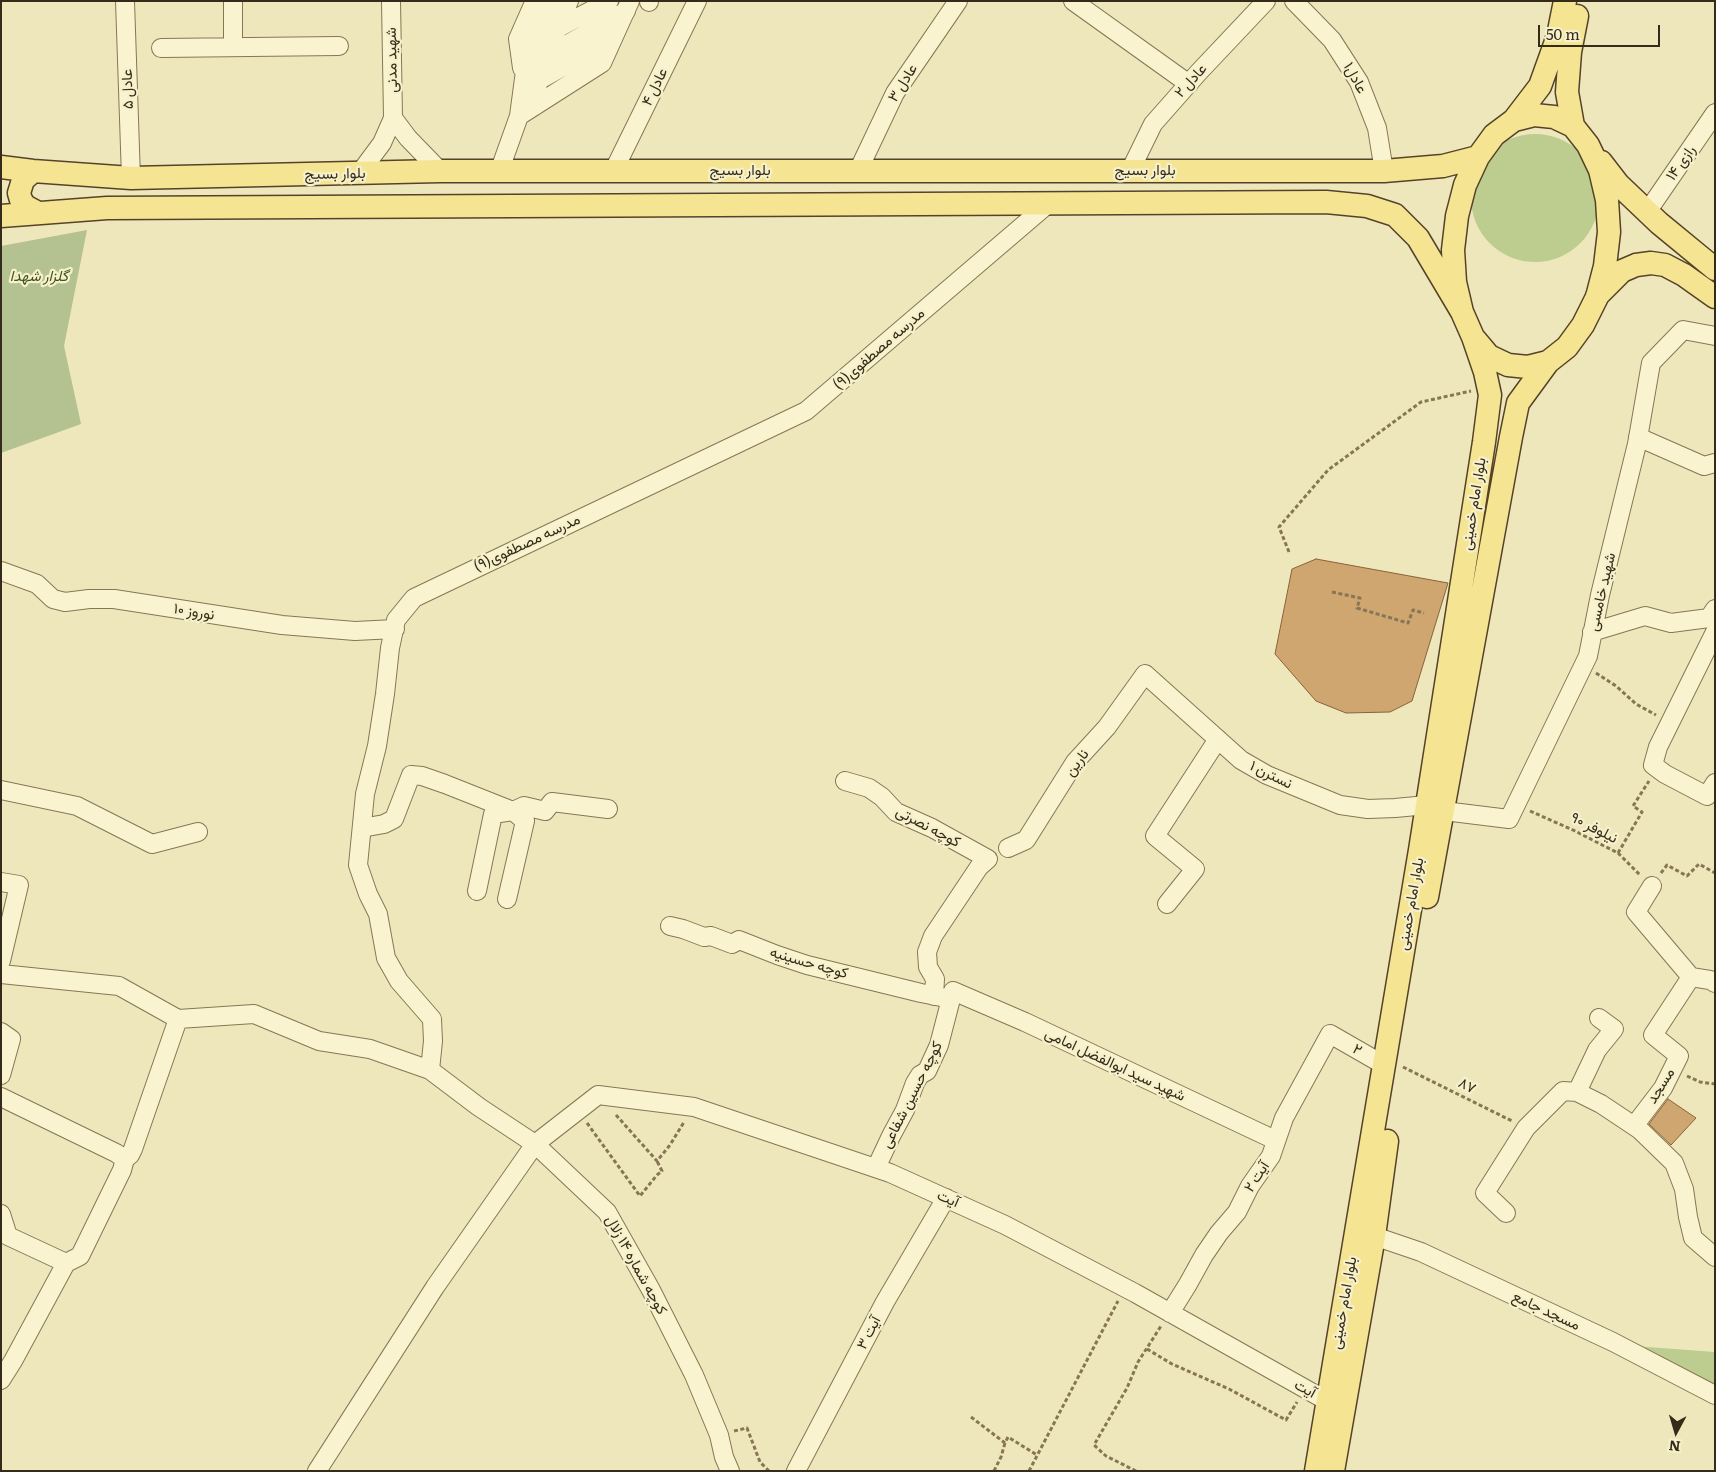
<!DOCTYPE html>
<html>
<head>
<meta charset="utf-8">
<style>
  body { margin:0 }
  #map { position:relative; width:1716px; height:1472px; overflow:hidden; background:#efe7bc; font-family:Literata,serif }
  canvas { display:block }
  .frame { position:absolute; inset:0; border:2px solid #352b1a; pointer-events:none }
  .north { position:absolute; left:1651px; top:1407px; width:50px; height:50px; -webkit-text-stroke:4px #f6f0cb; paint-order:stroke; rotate:186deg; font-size:14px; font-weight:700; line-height:20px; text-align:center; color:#352b1a }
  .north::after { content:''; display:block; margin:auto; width:18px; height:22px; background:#352b1a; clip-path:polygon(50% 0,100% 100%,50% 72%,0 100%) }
  .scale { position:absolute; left:1538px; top:25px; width:122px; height:22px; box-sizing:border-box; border:2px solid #352b1a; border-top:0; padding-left:6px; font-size:15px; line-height:18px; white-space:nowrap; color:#352b1a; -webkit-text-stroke:4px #f6f0cb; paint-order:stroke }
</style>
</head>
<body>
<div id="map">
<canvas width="1716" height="1472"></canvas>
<div class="frame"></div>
<div class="north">N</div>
<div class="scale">50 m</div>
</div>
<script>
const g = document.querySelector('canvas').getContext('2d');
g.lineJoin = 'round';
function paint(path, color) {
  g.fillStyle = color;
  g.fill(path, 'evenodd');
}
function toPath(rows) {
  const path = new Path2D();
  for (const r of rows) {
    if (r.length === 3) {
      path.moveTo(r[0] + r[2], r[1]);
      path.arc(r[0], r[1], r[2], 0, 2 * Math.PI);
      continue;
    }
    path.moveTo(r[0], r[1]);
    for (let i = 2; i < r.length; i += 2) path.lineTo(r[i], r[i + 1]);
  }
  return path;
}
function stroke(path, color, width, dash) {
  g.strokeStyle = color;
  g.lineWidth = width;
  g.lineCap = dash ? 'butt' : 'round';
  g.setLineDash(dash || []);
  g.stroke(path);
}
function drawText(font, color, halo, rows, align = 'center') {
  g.font = font + ' Literata,Vazirmatn,serif';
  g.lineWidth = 4.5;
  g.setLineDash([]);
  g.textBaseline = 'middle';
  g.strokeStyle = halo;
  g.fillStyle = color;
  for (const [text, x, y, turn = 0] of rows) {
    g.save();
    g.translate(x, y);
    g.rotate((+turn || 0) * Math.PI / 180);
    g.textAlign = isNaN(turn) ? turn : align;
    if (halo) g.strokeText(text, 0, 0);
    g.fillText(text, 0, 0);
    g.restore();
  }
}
paint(toPath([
  [1535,198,64],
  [1634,1346,1715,1352,1715,1394]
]), '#bdcd90');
paint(toPath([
  [87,230,64,346,81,424,1,453,1,246]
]), '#b4c190');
const building = toPath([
  [1316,559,1448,583,1412,701,1390,712,1346,713,1316,701,1275,654,1292,569,1316,559],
  [1668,1099,1696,1118,1671,1145,1649,1124,1668,1099]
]);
paint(building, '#cfa570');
stroke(building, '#87633a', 1);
const minor = toPath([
  [125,1,131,178],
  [233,1,233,47],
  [1073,1,1189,84],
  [1294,1,1332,40,1359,82,1377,128,1384,171],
  [649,2,649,1],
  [558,28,609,1],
  [161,48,339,46],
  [546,56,626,11],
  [522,68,518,39,533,5,537,1],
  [538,81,612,39],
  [535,106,539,73,569,1],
  [519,116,602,63,630,1],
  [393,118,408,138,440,171],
  [858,171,895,93,958,1],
  [1130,171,1153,124,1198,73,1266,1],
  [499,172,519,116,527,56,552,1],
  [613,172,697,1],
  [359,174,382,143,393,118,391,1],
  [1647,212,1715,113],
  [1638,437,1704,466,1715,463],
  [1,571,37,584,53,599,65,602,89,599,114,599,282,625,355,631,395,629],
  [1592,632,1645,616,1671,623,1709,618,1715,609],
  [1715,632,1658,747,1653,765,1665,774,1707,796,1715,783],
  [845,781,869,788,882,797,896,812,932,828,988,859,979,867,933,936,927,952,928,967,935,979,934,996],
  [1,790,77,806,152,844,198,832],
  [1444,811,1509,819,1588,656,1600,595,1637,444,1651,363,1683,330,1715,336],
  [362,828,384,824,394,819,411,775,422,776,445,784,513,811,524,806,545,811,552,802,608,809],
  [1008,848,1026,840,1075,762,1107,727,1145,674,1241,760,1267,775,1340,805,1368,809,1395,808,1427,805],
  [1,882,19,885,1,961],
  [1652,886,1636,912,1691,977,1710,980,1715,983],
  [477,891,493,814,513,811,525,821,507,899],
  [1167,904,1195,869,1155,836,1218,739],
  [670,926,683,929,704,937,711,936,732,944,739,940,777,955,807,965,921,993,946,998],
  [1,974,119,986,178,1019,254,1014,319,1041,370,1049,430,1070,479,1107,535,1144,607,1212,651,1290,694,1375,719,1435,724,1457,730,1471],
  [1,1032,11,1039,1,1075],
  [430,1070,433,1041,432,1019,399,981,386,958,378,914,368,894,358,865,365,794,377,746,385,694,390,648,396,620,414,598,806,411,1048,204],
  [1577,1092,1597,1050,1614,1029,1599,1018],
  [1,1097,116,1153,125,1159,122,1170,80,1256,66,1263,8,1236,1,1214],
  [1634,1126,1663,1088,1679,1056,1653,1035,1691,977],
  [125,1159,130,1155,133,1149,178,1019],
  [876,1168,891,1136,905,1110,915,1083,920,1075,927,1071,939,1045,953,991,1025,1022,1275,1140],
  [1506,1213,1485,1193,1526,1128,1563,1091,1577,1092,1601,1104,1640,1130,1674,1163,1684,1189,1688,1217,1693,1238,1715,1257],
  [1374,1236,1421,1252,1613,1342,1715,1395],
  [1170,1313,1188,1284,1204,1255,1219,1233,1237,1212,1250,1186,1271,1156,1284,1118,1330,1034,1384,1065],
  [1,1380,13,1361,66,1263],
  [317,1471,435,1287,535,1144,598,1095,694,1107,890,1173,1005,1225,1135,1293,1327,1401,1338,1405],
  [796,1471,885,1302,946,1198]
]);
const major = toPath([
  [1534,115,1554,117,1573,126,1588,145,1600,170,1607,200,1609,232,1605,266,1597,297,1583,325,1567,347,1548,362,1528,367,1508,365,1489,356,1473,337,1462,312,1455,282,1453,250,1457,216,1465,185,1478,157,1494,135,1514,120,1534,115],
  [1514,120,1540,86,1558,36,1565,1],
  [1573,126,1567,92,1570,52,1577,16],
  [1601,162,1618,184,1659,223,1715,269],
  [1,167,33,171,131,178,440,171,1384,171,1443,166,1478,157],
  [33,171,23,180,19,193,21,200,25,206,38,213],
  [1,216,107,208,1326,202,1367,206,1395,215,1418,238,1462,312],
  [1597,296,1622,271,1636,265,1651,263,1665,265,1684,275,1715,297],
  [1427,897,1511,437,1518,403,1548,362],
  [1316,1471,1420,850,1484,442,1490,395,1485,372,1473,337],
  [1333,1471,1374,1236,1387,1141]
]);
stroke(minor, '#877655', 20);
stroke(major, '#54432a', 25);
stroke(toPath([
  [1289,552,1279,527,1328,470,1421,402,1471,391],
  [1332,592,1360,598,1357,608,1408,623,1413,610,1424,613],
  [1596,673,1616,686,1636,704,1656,715],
  [1530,811,1573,830,1618,853,1640,875],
  [1618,853,1642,812,1633,806,1649,781],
  [1661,873,1667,865,1687,876,1699,864,1715,873],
  [1403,1067,1512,1121],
  [1687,1076,1700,1082,1715,1084],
  [616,1115,657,1161,670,1145,684,1122],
  [587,1123,640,1196,657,1175,662,1171,657,1161],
  [1147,1349,1172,1364,1229,1389,1286,1420,1297,1402],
  [971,1417,1005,1443,1008,1437,1037,1455],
  [734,1431,747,1428,760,1462,769,1471],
  [994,1471,1001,1457,1005,1443],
  [1029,1471,1118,1301],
  [1136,1471,1106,1456,1094,1445,1127,1388,1138,1362,1161,1326]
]), '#877655', 3, [4, 2.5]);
stroke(minor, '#faf3cf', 18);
stroke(major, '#f5e491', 22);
drawText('15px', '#352b1a', '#f6f0cb', [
  ["شهید مدنی",392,60,-91],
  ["عادل۱",1355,78,61],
  ["عادل ۲",1191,81,-48],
  ["عادل ۳",903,83,-58],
  ["عادل ۴",655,87,-64],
  ["عادل ۵",128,89,-92],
  ["رازی ۱۴",1681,163,-55],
  ["بلوار بسیج",740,171],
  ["بلوار بسیج",1145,171],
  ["بلوار بسیج",335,174,-1],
  ["مدرسه مصطفوی(۹)",879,349,-41],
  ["بلوار امام خمینی",1474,504,-81],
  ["مدرسه مصطفوی(۹)",527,543,-25],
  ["شهید خامسی",1602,592,-77],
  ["نوروز ۱۰",194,612,9],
  ["نارین",1077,763,-53],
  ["نسترن ۱",1271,775,26],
  ["کوچه نصرتی",928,827,28],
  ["نیلوفر ۹۰",1594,828,27],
  ["بلوار امام خمینی",1411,904,-80],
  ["کوچه حسینیه",809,963,16],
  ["۲",1357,1050,30],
  ["شهید سید ابوالفضل امامی",1115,1065,25],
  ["۸۷",1467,1086,26],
  ["مسجد",1661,1086,-58],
  ["کوچه حسین شفاعی",912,1095,-63],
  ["آیت ۲",1257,1177,-57],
  ["آیت",948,1199,24],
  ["کوچه شماره ۱۴ زلال",636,1265,61],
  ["بلوار امام خمینی",1344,1303,-80],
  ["مسجد جامع",1546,1311,25],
  ["آیت ۳",869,1333,-63],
  ["آیت",1305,1389,29]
]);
drawText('italic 15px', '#3f5220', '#f6f0cb', [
  ["گلزار شهدا",39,277]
]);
</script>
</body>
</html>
